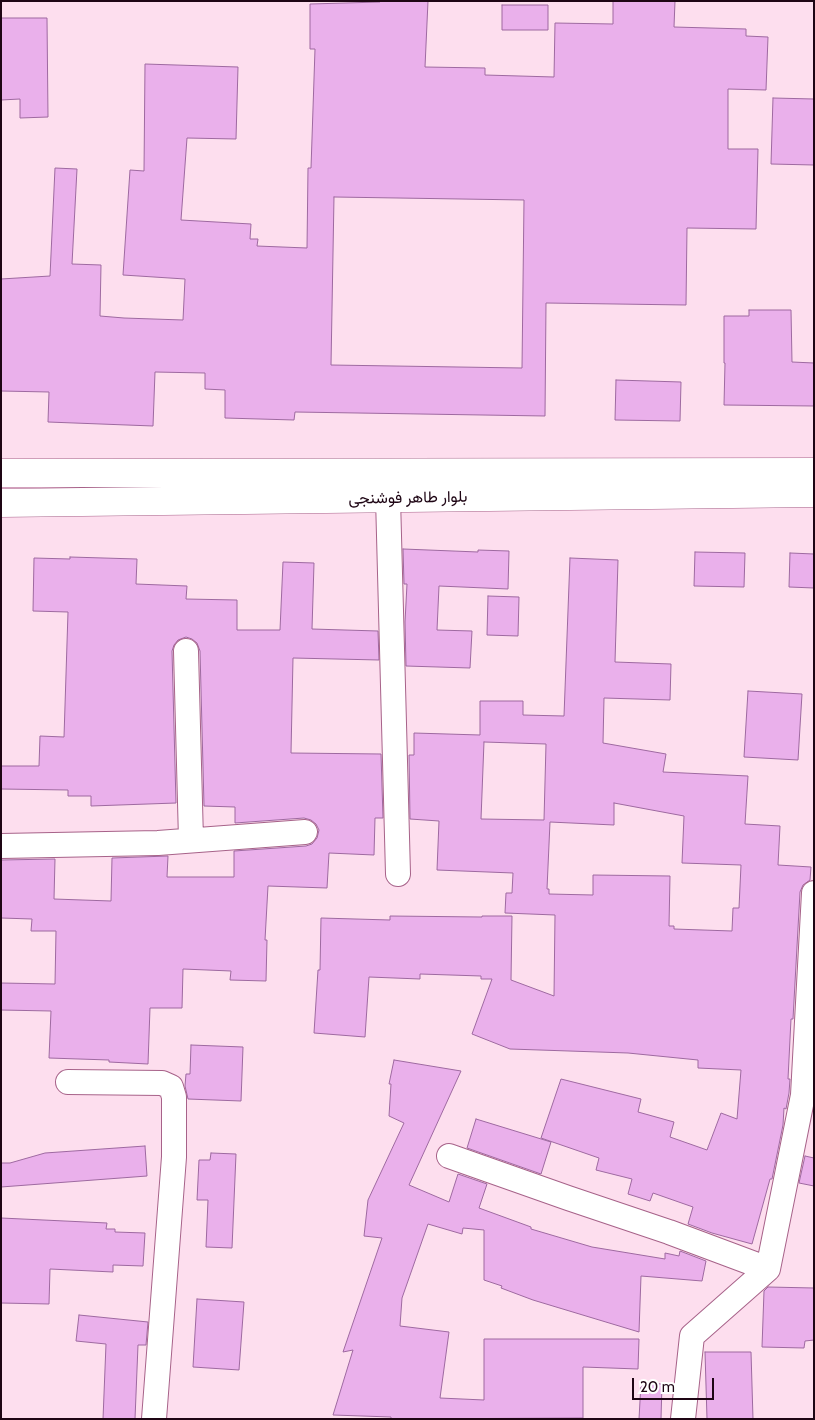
<!DOCTYPE html>
<html>
<head>
<meta charset="utf-8">
<style>
  body { margin:0 }
  #map { position:relative; width:815px; height:1420px; overflow:hidden; background:#fddeee; font-family:Cabin,sans-serif }
  canvas { display:block }
  .frame { position:absolute; inset:0; border:2px solid #1e0514; pointer-events:none }
  .scale { position:absolute; left:632px; top:1378px; width:82px; height:22px; box-sizing:border-box; border:2px solid #1e0514; border-top:0; padding-left:6px; font-size:15px; line-height:18px; white-space:nowrap; color:#1e0514; -webkit-text-stroke:4px #fff; paint-order:stroke }
</style>
</head>
<body>
<div id="map">
<canvas width="815" height="1420"></canvas>
<div class="frame"></div>
<div class="scale">20 m</div>
</div>
<script>
const g = document.querySelector('canvas').getContext('2d');
g.lineJoin = 'round';
function paint(path, color) {
  g.fillStyle = color;
  g.fill(path, 'evenodd');
}
function toPath(rows) {
  const path = new Path2D();
  for (const r of rows) {
    path.moveTo(r[0], r[1]);
    for (let i = 2; i < r.length; i += 2) path.lineTo(r[i], r[i + 1]);
  }
  return path;
}
function stroke(path, color, width, dash) {
  g.strokeStyle = color;
  g.lineWidth = width;
  g.lineCap = dash ? 'butt' : 'round';
  g.setLineDash(dash || []);
  g.stroke(path);
}
function drawText(font, color, halo, rows, align = 'center') {
  g.font = font + ' Cabin,Vazirmatn,sans-serif';
  g.lineWidth = 5;
  g.setLineDash([]);
  g.textBaseline = 'middle';
  g.strokeStyle = halo;
  g.fillStyle = color;
  for (const [text, x, y, turn = 0] of rows) {
    g.save();
    g.translate(x, y);
    g.rotate((+turn || 0) * Math.PI / 180);
    g.textAlign = isNaN(turn) ? turn : align;
    if (halo) g.strokeText(text, 0, 0);
    g.fillText(text, 0, 0);
    g.restore();
  }
}
const building = toPath([
  [380,1,428,1,425,67,485,68,485,75,554,77,555,23,613,24,613,1,675,1,674,27,746,29,746,36,768,37,766,90,728,89,728,149,758,149,756,229,687,228,686,305,546,303,545,416,295,412,294,420,225,418,225,390,205,389,205,373,155,372,153,426,48,422,49,392,1,391,1,279,50,276,55,168,77,169,72,264,101,265,100,316,124,318,183,320,185,279,123,275,130,170,144,171,145,64,238,67,236,139,187,138,181,220,251,224,250,239,258,239,257,246,307,248,308,168,311,168,315,49,310,49,310,4,380,2,380,1],
  [334,197,524,200,522,368,331,365,334,197],
  [502,5,548,5,548,30,502,30,502,5],
  [1,18,47,18,48,117,20,118,20,99,1,100,1,18],
  [773,98,814,99,814,165,771,164,773,98],
  [749,310,791,310,792,362,814,363,814,406,724,405,725,363,724,363,724,316,749,316,749,310],
  [616,380,681,382,680,421,615,420,616,380],
  [403,549,478,552,478,550,509,551,508,589,439,586,437,630,472,631,470,668,406,666,405,622,407,584,404,584,403,549],
  [695,552,745,553,744,587,694,586,695,552],
  [790,553,814,554,814,588,789,587,790,553],
  [70,557,137,559,136,584,187,586,186,599,237,600,237,630,280,630,283,562,314,563,312,629,378,631,379,660,293,658,291,753,381,754,383,818,375,818,374,855,329,853,327,888,268,886,265,940,267,940,266,981,230,980,231,971,183,969,182,1008,150,1008,148,1064,109,1062,109,1060,49,1058,51,1011,1,1010,1,983,55,984,56,931,31,931,32,919,1,918,1,860,55,859,54,899,111,901,112,858,168,856,167,877,234,877,234,851,306,846,312,844,317,838,319,830,316,824,311,820,304,818,235,823,235,807,204,806,200,651,197,643,192,639,186,637,178,640,174,645,172,651,176,803,91,806,91,796,68,796,68,790,1,789,1,766,39,766,40,736,64,737,68,612,33,611,34,558,70,559,70,557],
  [570,558,618,560,615,662,671,664,670,700,604,698,603,743,666,754,663,772,748,776,745,824,780,826,778,865,811,867,810,880,803,885,800,892,793,1019,791,1019,788,1079,790,1079,789,1093,786,1109,784,1108,783,1125,772,1179,770,1179,752,1244,712,1233,688,1224,693,1207,653,1193,650,1201,628,1194,632,1179,596,1170,599,1158,541,1138,561,1079,641,1099,638,1112,674,1122,670,1137,707,1150,721,1113,737,1119,741,1070,698,1068,698,1060,628,1053,510,1049,472,1034,492,979,481,979,481,976,420,974,420,979,369,977,365,1037,314,1033,318,970,320,970,321,918,390,920,390,916,482,917,482,916,512,916,511,980,554,996,555,915,505,913,506,893,512,893,513,873,437,870,439,821,410,819,409,755,414,755,414,733,480,735,480,701,523,701,523,715,564,716,570,558],
  [484,742,546,744,544,820,481,819,484,742],
  [614,803,684,816,682,863,741,865,739,908,733,908,732,931,674,929,674,926,669,926,670,876,593,875,593,895,549,894,549,889,547,889,550,822,614,825,614,803],
  [488,596,519,597,518,636,487,635,488,596],
  [748,691,802,694,798,760,744,757,748,691],
  [191,1045,243,1047,241,1101,188,1099,185,1086,186,1074,190,1074,191,1045],
  [394,1060,461,1071,409,1185,449,1202,458,1174,487,1184,479,1208,531,1227,531,1229,592,1247,665,1259,665,1253,679,1256,680,1251,706,1261,702,1281,641,1276,639,1332,533,1300,501,1288,502,1286,484,1280,484,1230,463,1228,462,1234,428,1224,402,1298,400,1326,449,1332,440,1398,484,1400,484,1339,639,1339,638,1369,583,1367,583,1418,391,1419,391,1417,333,1415,353,1350,343,1352,382,1238,364,1236,368,1200,404,1123,389,1116,391,1084,389,1084,394,1060],
  [476,1119,551,1142,541,1174,467,1148,476,1119],
  [145,1146,147,1176,1,1187,1,1163,10,1163,45,1153,145,1146],
  [211,1153,236,1154,232,1248,206,1247,208,1200,197,1200,199,1160,210,1160,211,1153],
  [805,1156,814,1158,814,1186,799,1183,805,1156],
  [1,1218,107,1223,106,1229,115,1229,115,1232,145,1233,143,1266,113,1265,113,1272,50,1269,49,1304,1,1303,1,1218],
  [768,1287,814,1288,814,1340,805,1341,804,1348,762,1347,764,1291,768,1287],
  [197,1299,244,1302,239,1370,193,1367,197,1299],
  [79,1315,148,1322,146,1345,138,1345,135,1419,103,1419,106,1344,76,1341,79,1315],
  [705,1352,751,1352,753,1419,707,1419,705,1352],
  [641,1383,662,1384,661,1419,639,1419,641,1383]
]);
paint(building, '#eab0eb');
stroke(building, '#9e69a0', 1);
const minor = toPath([
  [388,498,398,874],
  [186,651,191,840],
  [1,846,158,843,305,832],
  [68,1082,162,1083,171,1087,174,1097,174,1157,154,1419],
  [449,1156,568,1198,669,1232,768,1269],
  [683,1419,692,1336,768,1269,803,1095,814,893]
]);
const tertiary = toPath([
  [1,473,814,472],
  [1,503,814,493]
]);
stroke(minor, '#a76289', 26);
stroke(tertiary, '#a76289', 29);
stroke(minor, '#fff', 24);
stroke(tertiary, '#fff', 28);
drawText('16px', '#1e0514', '#fff', [
  ["بلوار طاهر فوشنجی",408,498,-1]
]);
</script>
</body>
</html>
